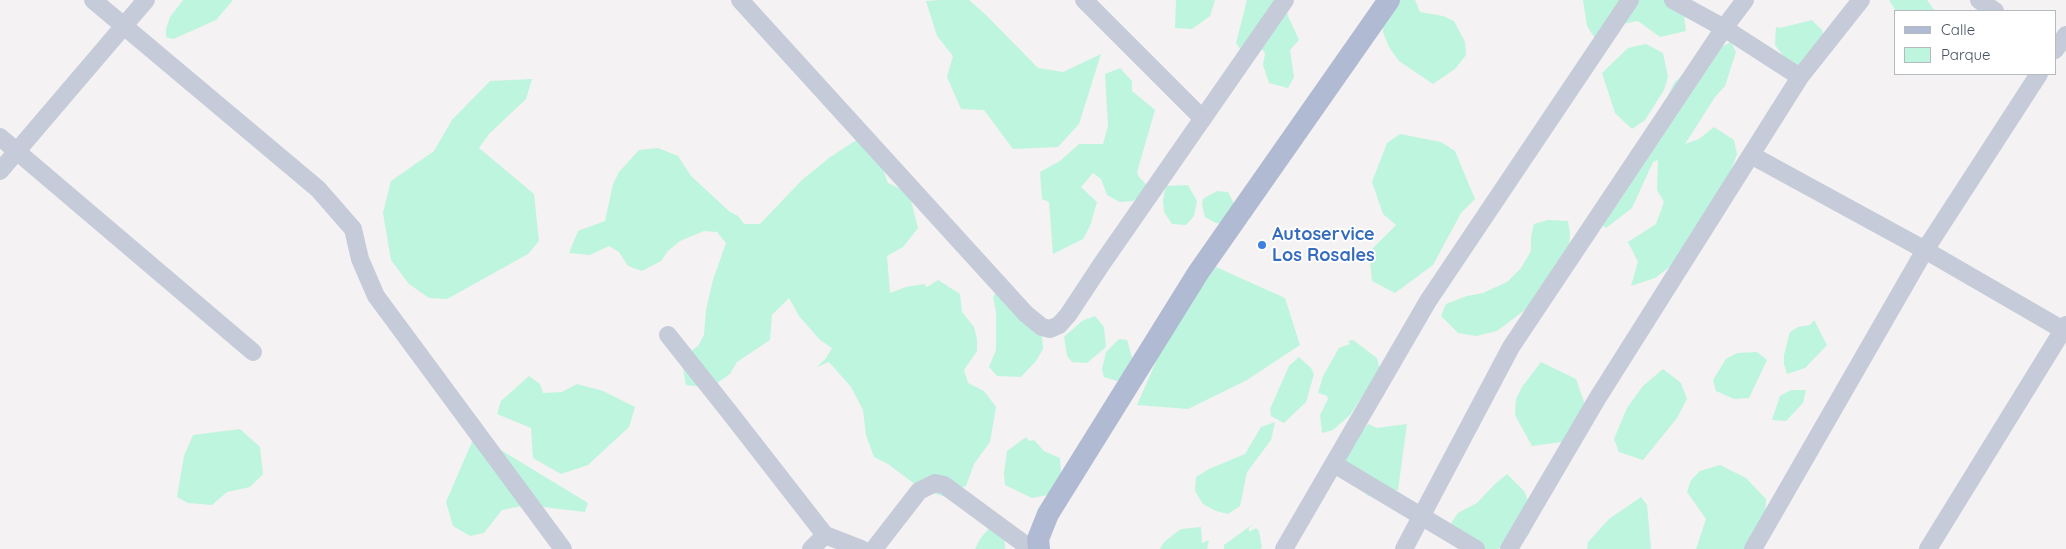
<!DOCTYPE html>
<html>
<head>
<meta charset="utf-8">
<style>
  body { margin:0 }
  #map { position:relative; width:2066px; height:549px; overflow:hidden; background:#f4f2f2; font-family:Quicksand,sans-serif }
  canvas { display:block }
  .legend { position:absolute; left:1894px; top:10px; width:162px; height:65px; box-sizing:border-box; background:#fff; border:1px solid #b5b9c0; margin:0; padding:6px 9px; list-style:none; font-size:15px; color:#475062 }
  .legend li { display:flex; align-items:center; gap:10px; height:25px }
  .legend b { width:25px; border:1px solid #b5b9c0 }
</style>
</head>
<body>
<div id="map">
<canvas width="2066" height="549"></canvas>
<ul class="legend">
<li><b style="height:6px;background:#b0bad3"></b>Calle</li>
<li><b style="height:14px;background:#bef5df"></b>Parque</li>
</ul>
</div>
<script>
const g = document.querySelector('canvas').getContext('2d');
g.lineJoin = 'round';
function paint(path, color) {
  g.fillStyle = color;
  g.fill(path, 'evenodd');
}
function toPath(rows) {
  const path = new Path2D();
  for (const r of rows) {
    path.moveTo(r[0], r[1]);
    for (let i = 2; i < r.length; i += 2) path.lineTo(r[i], r[i + 1]);
  }
  return path;
}
function stroke(path, color, width, dash) {
  g.strokeStyle = color;
  g.lineWidth = width;
  g.lineCap = dash ? 'butt' : 'round';
  g.setLineDash(dash || []);
  g.stroke(path);
}
function drawText(font, color, halo, rows, align = 'center') {
  g.font = font + ' Quicksand,sans-serif';
  g.lineWidth = 4;
  g.setLineDash([]);
  g.textBaseline = 'middle';
  g.strokeStyle = halo;
  g.fillStyle = color;
  for (const [text, x, y, turn = 0] of rows) {
    g.save();
    g.translate(x, y);
    g.rotate((+turn || 0) * Math.PI / 180);
    g.textAlign = isNaN(turn) ? turn : align;
    if (halo) g.strokeText(text, 0, 0);
    g.fillText(text, 0, 0);
    g.restore();
  }
}
paint(toPath([
  [183,0,233,0,216,20,178,37,173,39,166,37,166,29,170,17],
  [941,0,969,0,986,15,1038,68,1063,72,1101,54,1079,124,1058,147,1013,149,984,110,961,109,947,77,953,56,937,36,926,1],
  [1176,0,1215,0,1210,16,1192,29,1175,28],
  [1247,0,1283,0,1285,4,1288,16,1299,40,1290,50,1294,77,1288,88,1269,83,1263,65,1265,54,1263,50,1241,50,1236,43],
  [1392,0,1415,0,1420,12,1443,16,1454,21,1465,42,1466,55,1455,69,1433,84,1399,61,1389,47,1383,32,1383,15],
  [1583,0,1682,0,1686,31,1660,37,1638,21,1622,24,1594,37,1587,26],
  [1889,0,1927,0,1935,11,1896,11],
  [1812,20,1822,30,1824,41,1805,67,1793,69,1775,45,1776,27,1780,28],
  [1731,42,1736,52,1725,86,1715,97,1685,144,1699,139,1714,127,1734,140,1737,154,1726,185,1680,259,1655,278,1631,286,1638,262,1628,242,1656,224,1664,202,1657,190,1658,160,1653,162,1632,208,1606,228,1596,221,1663,106,1674,83,1702,57],
  [1646,44,1663,53,1668,77,1664,90,1645,120,1632,129,1615,113,1602,73,1628,48],
  [1120,68,1132,81,1132,91,1155,110,1137,172,1139,177,1148,186,1145,192,1133,201,1120,202,1107,195,1101,179,1093,173,1081,187,1097,202,1090,226,1083,239,1053,254,1049,202,1042,199,1040,172,1060,161,1079,144,1103,144,1108,126,1105,74],
  [532,79,526,99,489,134,479,148,534,194,539,241,528,254,447,299,429,298,409,284,391,260,383,213,391,181,434,151,452,120,490,81],
  [1400,134,1441,142,1455,151,1475,199,1461,213,1433,265,1395,293,1372,281,1369,252,1396,225,1383,214,1372,182,1387,143],
  [861,137,877,153,888,183,909,193,918,228,903,247,887,256,890,293,906,287,924,284,927,287,938,280,960,294,962,312,974,327,977,339,977,351,964,370,968,383,984,391,996,407,990,442,974,464,966,486,955,490,950,498,932,493,912,482,888,464,874,457,866,435,863,410,851,387,829,362,817,367,826,358,832,348,820,340,799,316,789,298,772,315,770,340,737,362,730,374,710,388,686,385,681,358,698,346,704,335,706,310,713,280,726,243,717,232,704,231,680,241,668,251,661,261,642,271,628,266,619,252,609,246,590,255,569,253,578,231,605,221,613,184,619,172,639,150,658,148,678,156,691,176,730,212,738,216,744,224,760,224,802,180,829,158],
  [1188,185,1197,201,1194,216,1186,225,1172,224,1164,212,1163,200,1166,186],
  [1217,191,1228,192,1239,213,1233,225,1216,223,1205,217,1202,205,1203,199],
  [1548,220,1568,221,1570,233,1569,249,1542,297,1497,331,1476,336,1458,333,1441,316,1446,304,1467,296,1483,293,1507,282,1521,268,1531,251,1531,237,1534,224],
  [1216,267,1285,298,1300,345,1247,380,1188,409,1137,405,1171,327],
  [1001,285,1041,323,1043,349,1036,361,1021,377,997,376,989,367,996,350,996,312,993,297],
  [1095,316,1104,327,1106,347,1087,363,1072,362,1067,356,1064,337,1082,321],
  [1814,320,1827,345,1805,368,1787,374,1784,364,1784,355,1790,332,1798,327,1810,325],
  [1119,339,1127,340,1133,361,1120,382,1104,377,1102,369,1106,352],
  [1353,340,1377,358,1380,370,1350,415,1333,430,1322,433,1320,415,1328,399,1327,396,1318,393,1323,376,1339,348,1350,344,1348,341],
  [1757,352,1767,360,1749,398,1734,399,1716,391,1713,380,1726,359,1737,353],
  [1299,357,1311,368,1314,374,1306,402,1284,423,1271,416,1270,409,1289,366],
  [1541,362,1576,379,1591,422,1575,440,1532,446,1515,415,1516,399,1522,387],
  [1663,369,1681,383,1687,399,1677,418,1643,460,1619,452,1614,439,1627,408,1643,386],
  [529,376,540,384,543,393,562,392,577,384,603,391,635,407,629,427,588,465,561,474,533,458,531,428,497,414,501,401],
  [1791,390,1806,390,1803,403,1786,421,1772,420,1780,396],
  [1275,422,1271,440,1247,472,1240,506,1228,514,1216,511,1203,504,1195,491,1196,477,1209,469,1245,454,1261,427],
  [1368,424,1377,428,1407,424,1398,490,1368,496,1347,468,1344,454],
  [478,428,496,447,588,503,585,512,527,505,502,510,484,533,470,536,453,526,446,502],
  [240,429,260,447,263,474,250,487,227,492,212,505,188,503,177,497,184,456,193,435],
  [1026,437,1029,441,1034,440,1044,451,1060,458,1062,488,1058,493,1032,498,1005,485,1004,473,1007,451],
  [1720,465,1746,478,1766,499,1765,532,1751,549,1696,549,1706,519,1687,492,1691,480,1700,471],
  [1507,474,1524,491,1536,519,1528,536,1497,549,1461,549,1451,523,1458,513,1477,503,1494,485],
  [1641,497,1647,505,1651,549,1587,549,1588,542,1609,519],
  [1253,524,1249,528,1249,532,1256,528,1259,531,1262,548,1260,549,1224,549,1224,545],
  [991,526,1004,528,1005,549,975,549,980,539],
  [1201,527,1202,543,1209,540,1207,549,1160,549,1164,542,1181,529]
]), '#bef5df');
stroke(toPath([
  [93,0,318,189,353,229,360,259,376,296,563,549],
  [740,0,1026,314,1042,327,1050,329,1059,325,1068,315,1101,265,1285,0],
  [1084,0,1203,119],
  [1673,0,1724,28,1800,77],
  [1979,0,1995,11],
  [2055,50,2066,35],
  [0,137,253,352],
  [1751,155,1925,250,2063,330],
  [0,171,146,0],
  [668,335,730,413,825,535,861,549],
  [1334,464,1476,549],
  [811,549,825,535],
  [874,549,919,491,935,483,944,485,1031,549],
  [1284,549,1428,301,1630,0],
  [1404,549,1511,347,1724,28,1745,0],
  [1509,549,1597,399,1800,77,1861,0],
  [1753,549,1925,250,2039,74],
  [1928,549,2066,325]
]), '#c5cbd8', 18);
stroke(toPath([
  [1039,549,1038,539,1048,514,1198,273,1389,0]
]), '#b0bad3', 22);
for (const [x, y, r, color] of [
  [1262,245,5,"#3f7fe0"]
]) {
  const dot = new Path2D();
  dot.arc(x, y, r, 0, 2 * Math.PI);
  g.fillStyle = color;
  g.fill(dot);
  stroke(dot, '#fff', 2);
}
drawText('bold 18px', '#366cbe', '#fff', [
  ["Autoservice",1272,235],
  ["Los Rosales",1272,256]
], 'left');
</script>
</body>
</html>
